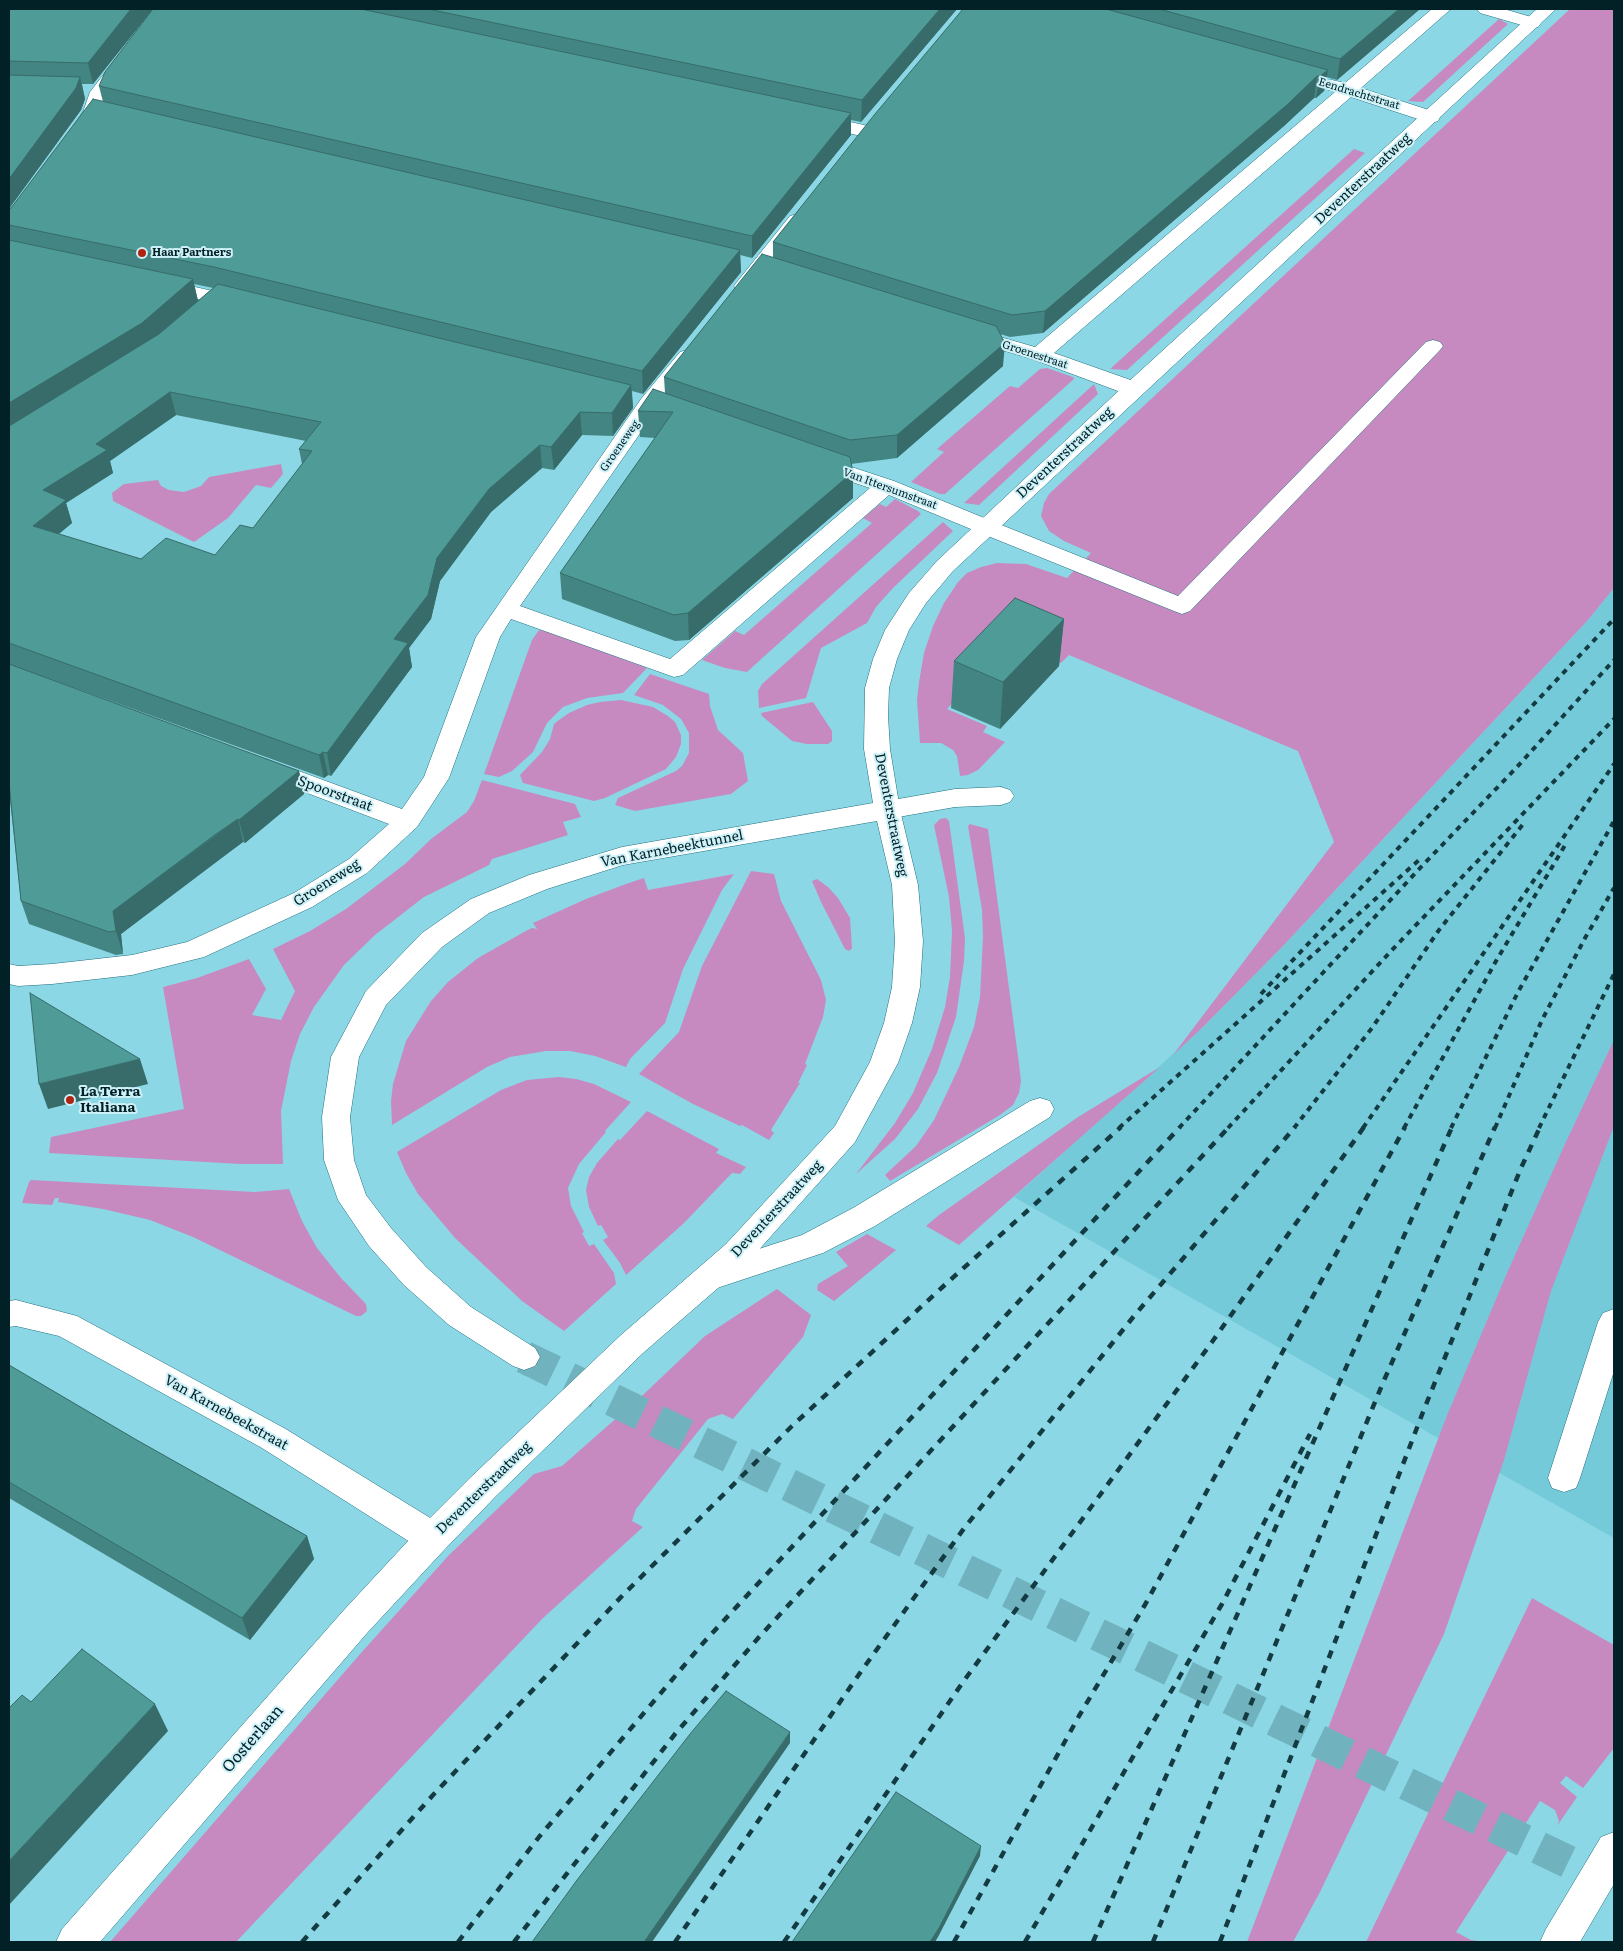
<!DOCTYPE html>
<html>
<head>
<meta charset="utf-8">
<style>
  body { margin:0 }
  #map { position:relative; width:1623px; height:1951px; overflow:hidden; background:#8cd7e5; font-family:Literata,serif }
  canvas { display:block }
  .frame { position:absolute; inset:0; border:10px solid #012127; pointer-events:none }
</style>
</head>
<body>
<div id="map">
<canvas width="1623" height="1951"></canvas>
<div class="frame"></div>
</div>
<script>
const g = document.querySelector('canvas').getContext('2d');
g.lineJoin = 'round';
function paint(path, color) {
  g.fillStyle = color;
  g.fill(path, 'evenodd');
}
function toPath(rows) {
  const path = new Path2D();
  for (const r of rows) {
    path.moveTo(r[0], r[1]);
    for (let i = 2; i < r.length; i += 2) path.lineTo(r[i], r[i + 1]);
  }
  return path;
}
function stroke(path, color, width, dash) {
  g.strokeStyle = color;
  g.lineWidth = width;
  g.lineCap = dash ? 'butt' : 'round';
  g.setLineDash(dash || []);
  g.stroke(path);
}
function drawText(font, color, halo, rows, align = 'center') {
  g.font = font + ' Literata,serif';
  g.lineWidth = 4;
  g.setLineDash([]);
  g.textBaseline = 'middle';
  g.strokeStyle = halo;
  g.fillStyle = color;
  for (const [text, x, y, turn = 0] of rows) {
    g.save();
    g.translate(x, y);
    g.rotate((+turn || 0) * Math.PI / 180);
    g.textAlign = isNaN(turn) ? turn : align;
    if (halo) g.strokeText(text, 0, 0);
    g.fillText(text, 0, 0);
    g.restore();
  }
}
paint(toPath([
  [1614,588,1614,1538,1014,1197,1203,1027,1283,946,1588,620]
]), '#75cad9');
paint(toPath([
  [1570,9,1614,9,1614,588,1588,620,1283,946,1203,1027,1173,1055,1334,842,1298,751,1069,655,1061,663,1011,642,947,709,987,726,983,732,1005,742,978,770,968,775,960,776,957,756,953,750,941,743,920,743,917,700,919,682,924,653,933,626,944,603,958,582,967,573,981,567,997,563,1026,564,1067,578,1091,553,1064,541,1049,531,1041,516,1044,503,1049,494],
  [1499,19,1508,24,1423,102,1408,101],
  [1354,149,1365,153,1127,370,1110,369],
  [1047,368,1073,377,1074,379,945,494,940,494,911,482,944,452,937,449,1010,386,1018,388,1040,369],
  [1094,384,1098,394,979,505,964,503],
  [281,464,283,474,271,488,256,485,228,518,194,542,113,501,112,493,124,484,158,480,161,486,169,490,184,492,201,486,209,477],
  [895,499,918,511,921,514,747,672,725,668,702,660,735,631,744,635,872,523,863,518,880,504,886,507],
  [943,522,953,531,893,588,876,607,867,623,821,648,806,698,759,708,758,691,762,684],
  [539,630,553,633,647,668,623,693,587,698,563,707,547,723,533,752,512,771,499,777,484,774,532,640],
  [650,674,709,694,710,706,718,730,743,753,748,781,731,794,635,811,615,805,618,798,676,771,682,766,689,753,689,733,681,719,663,705,634,695],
  [621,700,653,707,668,716,675,722,681,735,681,744,676,757,666,769,605,798,594,801,523,783,520,775,542,752,550,739,554,724,559,720,569,713,587,705,600,702],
  [813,702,832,731,832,741,828,744,807,744,792,741,762,716,761,713],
  [482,780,575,804,581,817,563,822,568,835,492,859,489,865,424,897,375,935,344,965,314,1007,300,1034,291,1061,281,1111,283,1164,240,1164,49,1153,51,1137,184,1109,163,987,197,978,249,959,266,989,252,1015,281,1020,295,991,273,949,310,931,346,909,405,864,431,839,467,812,474,801],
  [946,818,949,821,965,938,964,961,956,1017,937,1073,918,1109,895,1139,856,1174,895,1123,913,1093,932,1049,945,1007,950,977,952,931,949,897,934,825,940,819],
  [970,824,988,829,1019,1064,1021,1081,1019,1093,1013,1105,1000,1115,890,1181,885,1175,916,1146,934,1120,959,1067,974,1027,980,997,983,936,982,910,968,826],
  [751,871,774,874,781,901,821,980,826,1000,823,1017,805,1064,807,1065,798,1083,800,1083,771,1130,774,1133,769,1140,742,1125,740,1126,693,1104,639,1074,679,1032,702,966],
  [734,874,722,890,683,969,665,1023,630,1059,626,1067,595,1056,570,1051,546,1051,510,1057,487,1067,392,1125,391,1101,393,1084,406,1041,431,1001,448,982,478,958,524,932,532,928,537,929,533,923,586,899,626,884,644,878,648,890],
  [817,879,828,887,838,898,850,918,852,948,849,951,845,949,821,902,812,881],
  [1614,1040,1614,1126,1551,1291,1504,1460,1444,1634,1320,1892,1293,1942,1247,1942,1446,1418,1507,1273,1565,1144],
  [1160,1067,959,1245,926,1226,939,1215,1078,1117],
  [559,1077,576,1079,594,1084,631,1102,605,1131,606,1132,579,1164,568,1188,571,1206,584,1232,582,1233,589,1246,594,1244,607,1263,614,1273,616,1284,564,1331,522,1301,455,1238,418,1194,406,1173,397,1152,501,1090,527,1080],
  [647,1111,719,1149,716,1153,746,1167,740,1174,732,1173,684,1223,626,1275,620,1263,603,1240,608,1237,601,1225,598,1226,589,1207,586,1190,589,1177,597,1163,618,1139,620,1140],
  [31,1180,255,1192,289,1189,302,1221,317,1248,341,1278,366,1304,367,1311,361,1316,356,1316,193,1237,150,1220,103,1209,58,1202,59,1198,55,1198,52,1205,22,1203,29,1182],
  [867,1234,896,1250,834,1301,817,1290,818,1284,848,1266,836,1252],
  [777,1289,811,1315,803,1337,733,1419,722,1414,708,1419,636,1509,632,1521,643,1527,542,1619,236,1942,110,1942,361,1653,449,1555,534,1474,562,1466,645,1393,705,1336],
  [1532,1598,1614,1645,1614,1748,1583,1788,1566,1776,1560,1783,1577,1797,1557,1826,1559,1821,1555,1810,1540,1801,1456,1932,1471,1940,1485,1942,1366,1942]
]), '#c78ac0');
stroke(toPath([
  [524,1357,1614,1884]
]), '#70b3bf', 33, [33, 16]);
const lane = toPath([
  [1433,340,1440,342,1443,346,1440,350,1190,611,1182,614,1174,611,978,532,975,527,978,522,986,520,994,522,1178,596,1426,342,1433,340],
  [1001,787,1010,790,1014,796,1010,802,1001,805,955,807,887,819,878,816,874,810,878,804,887,801,955,789,1001,787],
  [1040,1098,1050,1101,1054,1109,1050,1117,875,1226,823,1253,711,1290,700,1286,696,1277,700,1268,802,1235,853,1208,1030,1101,1040,1098],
  [1614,1309,1614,1371,1580,1478,1576,1488,1564,1492,1552,1488,1548,1478,1598,1322,1603,1313,1614,1309]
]);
const street = toPath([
  [154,9,172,9,108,93,101,112,85,136,78,138,71,136,69,132,83,112,90,92,154,9],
  [1432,9,1451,9,1361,88,1438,113,1440,117,1438,121,1431,123,1424,121,1351,97,1054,353,1142,384,1145,389,1142,394,1134,395,1126,394,1032,359,962,338,959,334,962,330,969,328,1035,347,1335,92,1326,89,1323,85,1326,81,1332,80,1345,83,1432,9],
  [1477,9,1504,9,1538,19,1541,23,1538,27,1532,28,1480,13,1477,9],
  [814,114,873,127,875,131,873,135,866,137,807,124,805,120,807,116,814,114],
  [797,214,804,216,807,220,804,224,751,290,744,292,737,290,734,286,737,282,790,216,797,214],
  [159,279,249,299,252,303,249,307,242,309,152,289,149,285,152,281,159,279],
  [687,350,694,352,698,356,657,409,520,606,670,659,870,488,810,468,807,463,810,458,818,456,894,481,994,522,997,527,994,532,986,534,978,532,889,495,683,675,674,677,511,619,500,637,449,778,417,827,367,873,312,907,204,957,132,975,52,984,18,986,9,984,9,964,18,966,52,964,132,955,187,942,294,893,349,859,389,824,257,774,253,768,257,762,266,759,402,809,424,777,476,637,641,399,680,352,687,350],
  [16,1300,77,1316,284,1428,445,1527,450,1538,445,1549,433,1553,421,1549,262,1448,59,1336,16,1326,9,1327,9,1301,16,1300]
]);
const secondary = toPath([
  [1537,9,1556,9,953,571,926,603,909,630,897,659,889,688,888,716,890,749,900,810,918,885,923,941,920,987,912,1023,898,1063,855,1142,748,1262,643,1353,495,1497,445,1549,368,1632,100,1942,56,1942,62,1929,344,1610,421,1527,471,1477,621,1335,726,1244,835,1126,870,1062,884,1023,892,987,895,941,892,885,877,821,623,865,547,889,489,913,442,947,386,1005,359,1057,350,1117,354,1160,366,1195,391,1228,426,1267,471,1307,535,1348,540,1357,535,1366,524,1370,513,1366,449,1325,404,1285,369,1246,338,1200,324,1160,322,1117,331,1057,366,991,422,933,471,899,529,875,622,847,873,803,864,749,865,688,873,659,885,630,909,593,937,561,1126,384,1537,9],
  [1614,1832,1614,1884,1580,1942,1540,1942,1546,1929,1601,1837,1614,1832]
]);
stroke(lane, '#20707d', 1);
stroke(street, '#20707d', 1);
stroke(secondary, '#20707d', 1);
paint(lane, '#fff');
paint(street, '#fff');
paint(secondary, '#fff');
stroke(toPath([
  [1261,994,1614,619],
  [1119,1128,1419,860],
  [1179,1128,1422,866,1517,767,1614,660],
  [1228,1128,1391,951,1614,719],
  [1294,1128,1372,1028,1439,930,1524,823],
  [1363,1128,1614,764],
  [1404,1128,1496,961,1567,842],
  [1451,1128,1518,992,1614,821],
  [1495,1128,1542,1020,1585,938,1614,888],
  [1539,1128,1614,974]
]), '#153b42', 4, [5.5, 5.5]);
stroke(toPath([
  [302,1942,433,1795,623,1595,792,1426,948,1282,1121,1127],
  [458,1942,539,1837,704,1642,1180,1127],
  [514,1942,675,1734,760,1636,1229,1127],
  [675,1942,862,1670,965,1527,1134,1316,1295,1127],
  [784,1942,963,1682,1212,1342,1364,1127],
  [954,1942,1079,1716,1146,1603,1405,1127],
  [1025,1942,1222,1604,1310,1434],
  [1093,1942,1452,1127],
  [1153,1942,1382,1385,1495,1127],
  [1220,1942,1423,1412,1521,1168,1540,1127]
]), '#153b42', 4.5, [8, 8]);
paint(toPath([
  [9,9,153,9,93,84,82,84,85,99,81,110,9,208,11,208,103,102,99,86,153,9,957,9,861,122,851,120,851,135,752,258,740,255,741,272,643,394,632,391,633,408,613,436,582,435,554,470,542,468,491,512,440,581,431,619,409,648,412,667,331,776,328,775,324,778,39,675,299,771,304,794,245,843,243,842,222,857,121,934,123,954,116,955,29,924,21,901,9,790],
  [194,284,213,288,198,301],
  [176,415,306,441,299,449,302,464,253,528,215,555,141,559,59,534,72,523,66,503,113,473,110,461],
  [963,9,1420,9,1337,80,1326,77,1324,91,1316,98,1314,98,1284,126,1043,333,1010,337,1000,334,1003,366,897,458,851,464,853,472,853,498,689,640,675,641,562,599,560,573,655,438,640,437,638,411,665,393,664,377,773,258,773,242],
  [1064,619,1059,666,1000,729,951,708,954,661],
  [9,1365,135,1439,307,1536,314,1559,250,1640,9,1498]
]), '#438582');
paint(toPath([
  [131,9,153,9,93,84,88,63],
  [940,9,957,9,861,122,862,100],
  [1399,9,1420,9,1337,80,1340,59],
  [1328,70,1324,91,1316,98,1320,76],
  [1317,76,1314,98,1284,126,1043,333,1045,311],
  [80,77,85,99,81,110,9,209,9,179],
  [851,113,851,135,752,258,752,236],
  [740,250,741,272,643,394,642,371],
  [193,279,198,301,148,345,9,430,9,403],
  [1005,343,1003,366,897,458,897,435],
  [631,385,633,408,613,436,612,413],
  [170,392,176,415,110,461,113,473,66,503,72,523,40,549,33,526,43,490,96,444],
  [580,412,582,435,554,470,551,447],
  [540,445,542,468,491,512,440,581,431,619,409,648,412,667,331,776,327,753,394,639,437,558,489,489],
  [853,472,853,498,689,640,688,613],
  [1064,619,1059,666,1000,729,1003,682],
  [323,752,328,775,324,778,319,755],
  [299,771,304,794,245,843,239,820],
  [238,819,243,842,121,934,123,954,116,931,113,911],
  [140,1059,148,1084,48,1109,39,1084],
  [307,1536,314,1559,250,1640,242,1618],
  [155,1704,168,1731,9,1905,9,1861],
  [790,1732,790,1743,652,1942,644,1942],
  [981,1846,980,1856,938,1937,935,1942,930,1942]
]), '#376c6a');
const building = toPath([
  [9,9,131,9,88,63,9,61,9,9],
  [153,9,361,9,851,113,752,236,99,86,105,72,153,9],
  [428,9,940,9,862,100,428,9],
  [963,9,1106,9,1328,70,1320,76,1317,76,1288,104,1045,311,1012,315,773,242,875,114,963,9],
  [1159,9,1399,9,1340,59,1159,9],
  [9,75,80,77,76,88,9,179,9,75],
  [93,99,740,250,642,371,214,267,9,225,9,209,11,208,93,99],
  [9,240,193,279,142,323,9,403,9,240],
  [762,254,996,326,1005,343,897,435,850,440,664,377,762,254],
  [218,284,631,385,612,413,580,412,551,447,540,445,489,489,437,558,428,595,394,639,408,643,327,753,323,752,319,755,9,643,9,425,11,425,159,334,218,284],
  [170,392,321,422,299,449,312,451,253,528,240,525,215,555,166,538,141,559,33,526,66,500,43,490,107,450,96,444,170,392],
  [653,389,850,457,853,472,688,613,674,615,560,573,673,412,638,411,653,389],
  [1015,598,1064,619,1003,682,954,661,1015,598],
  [9,664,299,771,239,820,238,819,216,834,113,911,116,931,109,932,21,901,9,783,9,664],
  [30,993,140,1059,39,1084,30,993],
  [9,1365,135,1439,307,1536,242,1618,9,1482,9,1365],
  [82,1649,155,1704,9,1861,9,1708,22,1695,31,1702,82,1649],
  [726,1691,790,1732,644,1942,532,1942,577,1880,690,1734,726,1691],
  [896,1792,981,1846,939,1928,930,1942,792,1942,896,1792]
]);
paint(building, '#4e9b97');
stroke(building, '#376c6a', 1);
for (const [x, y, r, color] of [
  [142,253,5,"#b02211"],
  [70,1100,5,"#b02211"]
]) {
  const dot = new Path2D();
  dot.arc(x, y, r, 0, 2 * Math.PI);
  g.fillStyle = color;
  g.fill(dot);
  stroke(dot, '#cef1f8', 2);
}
drawText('11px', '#012127', '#cef1f8', [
  ["Eendrachtstraat",1359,94,17],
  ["Groenestraat",1035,355,18],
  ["Groeneweg",620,446,-55],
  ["Van Ittersumstraat",890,489,20]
]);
drawText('bold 11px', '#012127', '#cef1f8', [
  ["Haar Partners",152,253]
], 'left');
drawText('14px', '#012127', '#cef1f8', [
  ["Deventerstraatweg",1363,179,-43],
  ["Deventerstraatweg",1065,453,-43],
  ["Spoorstraat",335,794,20],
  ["Deventerstraatweg",891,815,79],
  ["Van Karnebeektunnel",672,849,-11],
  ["Groeneweg",327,883,-32],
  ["Deventerstraatweg",777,1209,-47],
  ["Van Karnebeekstraat",226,1413,29],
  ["Deventerstraatweg",484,1488,-44]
]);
drawText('bold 14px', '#012127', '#cef1f8', [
  ["La Terra",80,1092],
  ["Italiana",80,1108]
], 'left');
drawText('16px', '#012127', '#cef1f8', [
  ["Oosterlaan",253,1739,-49]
]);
</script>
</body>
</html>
